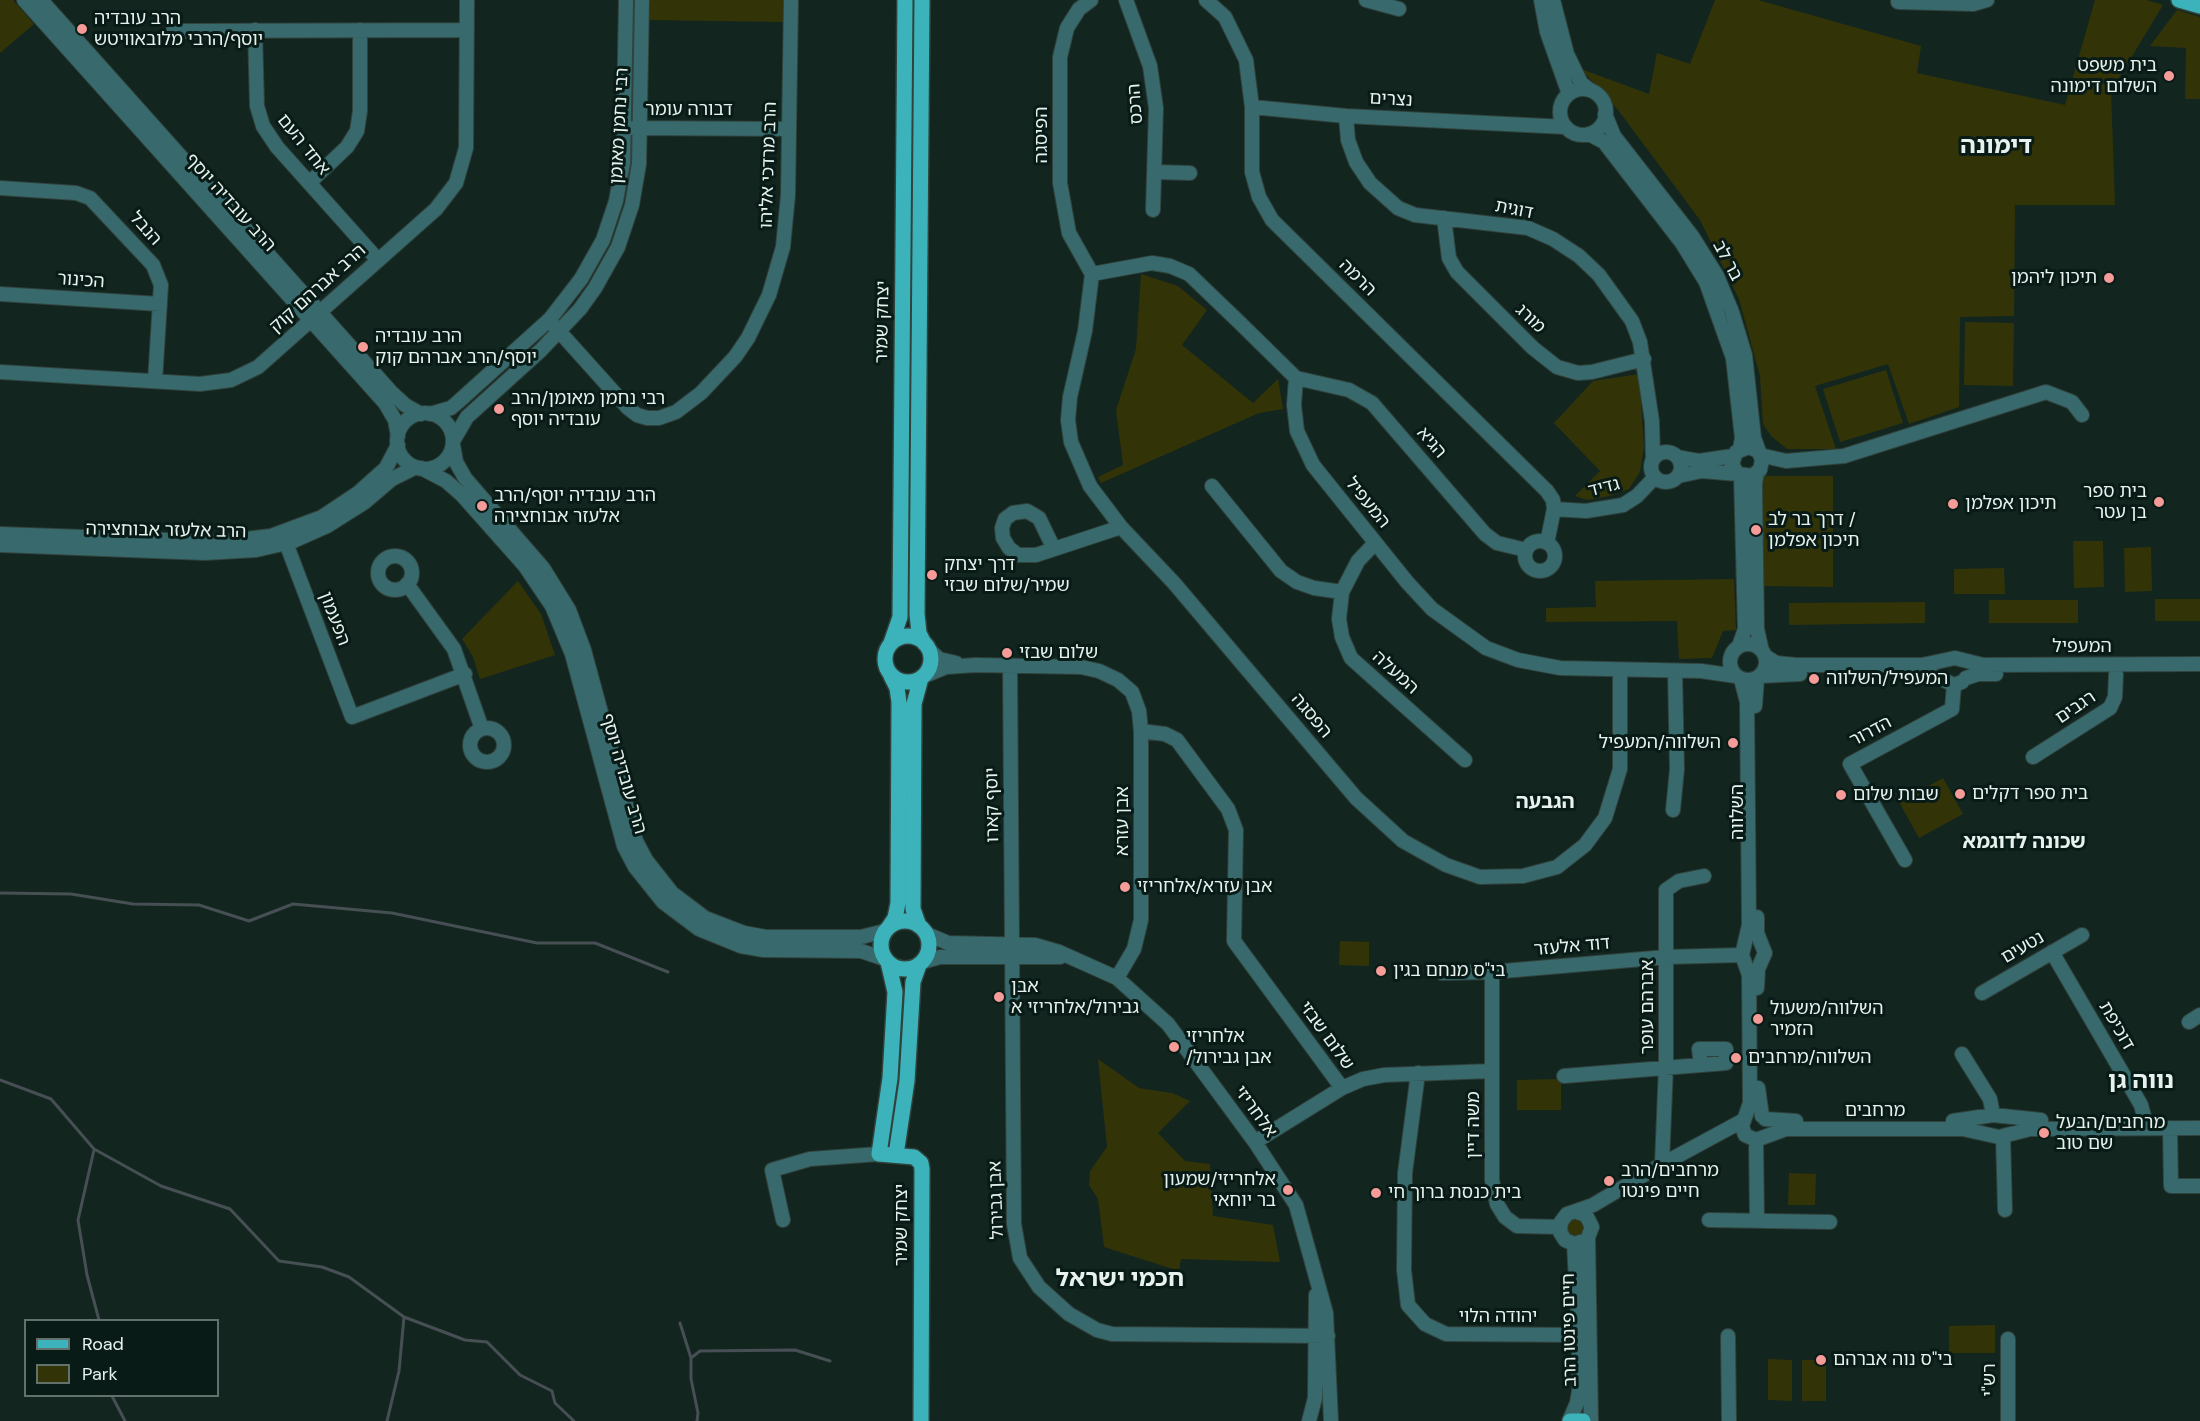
<!DOCTYPE html>
<html>
<head>
<meta charset="utf-8">
<style>
	body { margin:0 }
	#map { position:relative; width:2200px; height:1421px; overflow:hidden; background:#13251f; font-family:"DM Sans",sans-serif }
	canvas { display:block }
	.legend { position:absolute; left:24px; top:1319px; width:195px; height:78px; box-sizing:border-box; background:#091b16; border:2px solid #62716c; margin:0; padding:8px 10px; list-style:none; font-size:18px; color:#e7f2ee }
	.legend li { display:flex; align-items:center; gap:12px; height:30px }
	.legend b { width:30px; border:2px solid #62716c }
</style>
</head>
<body>
<div id="map">
<canvas width="2200" height="1421"></canvas>
<ul class="legend">
<li><b style="height:8px;background:#3cb3bb"></b>Road</li>
<li><b style="height:16px;background:#323408"></b>Park</li>
</ul>
</div>
<script>
const ctx = document.querySelector('canvas').getContext('2d');
ctx.lineJoin = 'round';
function fill(path, color) {
  ctx.fillStyle = color;
  ctx.fill(path, 'evenodd');
}
function poly(rows) {
  const path = new Path2D();
  for (const r of rows) {
    if (r.length === 3) {
      path.moveTo(r[0] + r[2], r[1]);
      path.arc(r[0], r[1], r[2], 0, 2 * Math.PI);
      continue;
    }
    path.moveTo(r[0], r[1]);
    for (let i = 2; i < r.length; i += 2) path.lineTo(r[i], r[i + 1]);
  }
  return path;
}
function trace(path, color, width, dash) {
  ctx.strokeStyle = color;
  ctx.lineWidth = width;
  ctx.lineCap = dash ? 'butt' : 'round';
  ctx.setLineDash(dash || []);
  ctx.stroke(path);
}
function drawText(font, color, halo, rows, align = 'center') {
  ctx.font = font + ' "DM Sans","Noto Sans Hebrew",sans-serif';
  ctx.lineWidth = 6;
  ctx.setLineDash([]);
  ctx.textBaseline = 'middle';
  ctx.strokeStyle = halo;
  ctx.fillStyle = color;
  for (const [text, x, y, turn = 0] of rows) {
    ctx.save();
    ctx.translate(x, y);
    ctx.rotate((+turn || 0) * Math.PI / 180);
    ctx.textAlign = isNaN(turn) ? turn : align;
    if (halo) ctx.strokeText(text, 0, 0);
    ctx.fillText(text, 0, 0);
    ctx.restore();
  }
}
const green = poly([
	[0,0,13,0,34,24,0,53],
	[650,0,783,0,783,22,649,20],
	[1715,0,1758,0,1921,46,1917,73,2065,105,2095,0,2147,0,2163,5,2111,91,2115,205,2015,205,2014,316,1960,317,1959,407,1909,424,1888,364,1815,386,1836,449,1787,449,1771,436,1763,424,1760,376,1739,299,1700,220,1618,110,1581,69,1649,94,1657,53,1690,64],
	[2177,10,2200,17,2200,99,2185,99,2186,48,2150,46],
	[1141,274,1178,286,1207,310,1182,345,1253,403,1278,379,1283,409,1259,413,1101,483,1098,477,1123,465,1116,410,1136,349],
	[1965,322,2014,323,2013,386,1964,385],
	[1886,370,1903,423,1840,442,1823,389],
	[1639,374,1644,447,1640,472,1629,489,1609,496,1587,500,1575,496,1600,471,1554,423,1593,381],
	[1762,476,1833,476,1833,587,1762,586],
	[2073,541,2103,541,2104,587,2074,588],
	[2151,547,2152,591,2125,592,2124,548],
	[2004,568,2005,594,1954,594,1954,569],
	[1734,579,1736,630,1723,631,1712,658,1679,659,1677,621,1546,622,1546,608,1596,607,1595,581],
	[518,581,541,614,555,655,480,679,473,657,462,639],
	[2155,599,2200,599,2200,621,2155,621],
	[1989,600,2078,600,2078,623,1989,623],
	[1925,602,1925,623,1789,625,1789,603],
	[1943,778,1963,814,1919,838,1899,802],
	[1340,941,1369,942,1369,966,1339,965],
	[1098,1059,1139,1088,1172,1093,1190,1101,1158,1133,1185,1161,1210,1164,1213,1216,1273,1225,1280,1262,1181,1259,1179,1271,1104,1247,1098,1199,1089,1185,1090,1171,1107,1147],
	[1561,1079,1561,1110,1517,1110,1517,1080],
	[1789,1173,1816,1174,1815,1205,1788,1205],
	[1576,1228,9],
	[1995,1325,1995,1353,1949,1353,1949,1326],
	[1768,1359,1792,1360,1792,1401,1768,1400],
	[1802,1360,1826,1360,1826,1401,1802,1401]
]);
const stream = poly([
	[0,893,71,894,133,904,199,905,249,921,293,904,392,913,537,943,595,943,668,972],
	[0,1080,51,1099,94,1149,161,1186,230,1209,279,1261,322,1267,349,1277,404,1317,465,1340,487,1342,520,1375,552,1391,555,1403,574,1421],
	[94,1150,78,1220,87,1275,99,1320],
	[680,1323,691,1358],
	[112,1396,125,1421],
	[387,1421,399,1371,404,1317],
	[697,1421,698,1413,691,1379,691,1358,700,1351,795,1350,830,1361]
]);
const minor = poly([
	[24,0,385,403,395,420,398,436],
	[41,0,392,393,405,405,421,414],
	[1091,0,1079,9,1067,28,1060,57,1060,183,1069,233,1092,274],
	[1126,0,1150,66,1156,108,1153,210],
	[1206,0,1225,17,1246,60,1252,107,1252,172,1259,197,1272,220,1547,491,1553,500,1554,509,1547,543],
	[1366,0,1399,9],
	[1541,0,1547,32,1569,94],
	[1553,0,1567,54,1581,83,1590,90],
	[1898,2,1973,4,1987,0],
	[255,30,257,106,263,126,277,147,378,260],
	[173,31,467,30],
	[1583,112,23],
	[1252,107,1346,116,1566,127],
	[1605,114,1614,136,1692,236,1717,276,1732,312,1745,355,1754,438,1762,460,1760,470,1752,476,1738,474,1732,465,1736,452,1749,447,1758,451],
	[1346,116,1348,140,1356,162,1370,183,1398,208,1415,215,1528,228,1553,239,1579,256,1599,275,1632,321,1640,342,1652,421,1653,460],
	[633,128,789,129],
	[1589,134,1604,142,1682,243,1706,282,1733,358,1742,438,1740,449],
	[1155,172,1190,173],
	[309,183,347,147,357,131,360,111,360,30],
	[0,188,76,193,90,198,153,265,161,285,155,381],
	[1444,218,1449,258,1457,272,1533,348,1557,367,1578,373,1592,372,1644,359],
	[1092,274,1085,331,1070,397,1068,420,1071,442,1090,486,1121,527,1174,583,1356,798,1403,841,1446,865,1480,877,1523,876,1557,867,1585,845,1605,818,1620,769,1620,671],
	[1092,274,1152,263,1170,266,1189,274,1239,322,1296,378,1294,405,1297,431,1313,465,1407,582,1432,609,1486,648,1518,660,1560,668,1701,671,1736,676],
	[0,294,160,304],
	[549,320,628,408,637,415,647,418,659,418,676,412,701,393,735,357,748,338,769,295,783,247,788,195,791,0],
	[0,372,200,384,231,380,258,367,436,209,456,183,466,148,467,0],
	[1296,378,1349,390,1372,403,1485,534,1497,543,1526,550],
	[425,441,28],
	[430,414,451,408,458,402,550,319,581,279,603,240,616,201,623,163,626,0],
	[453,441,467,417,541,350,580,309,595,288,618,247,632,205,639,164,642,0],
	[453,445,456,462,465,478,543,568,569,610,584,650,636,841,646,860,672,893,705,918,744,933,766,937,861,937,885,931],
	[1666,467,15],
	[1760,455,1786,461,1844,456,2046,392,2072,402,2082,415],
	[1677,457,1699,461,1733,456],
	[421,468,446,481,462,495,525,566,552,606,572,654,624,846,635,867,663,902,699,929,741,946,764,950,861,951,885,959],
	[1757,472,1755,484,1757,629,1762,651],
	[1678,476,1702,471,1738,474],
	[1212,486,1281,571,1297,582,1314,588,1342,592],
	[1554,509,1586,511,1623,505,1637,496,1655,477],
	[0,534,221,542,271,536,322,517,358,493,386,468,398,445],
	[283,535,352,717,465,674],
	[1540,556,15],
	[1375,543,1358,561,1342,592,1339,619,1342,637,1351,658,1465,760],
	[0,545,205,553,256,550,291,542,327,526,365,502,392,479,416,467],
	[1054,549,1039,518,1027,511,1013,513,1005,519,1002,528,1003,538,1009,548,1018,555,1036,555,1121,527],
	[395,573,17],
	[407,584,454,649,482,729],
	[1748,662,18],
	[1739,646,1745,629,1741,476],
	[928,649,939,659,956,663],
	[1765,656,1776,663,1796,665,1922,665,1955,658,1983,665,2200,664],
	[1010,666,1014,1224,1020,1258,1039,1287,1069,1314,1097,1330,1112,1334,1328,1336],
	[1909,674,1935,676,1954,685,1962,682],
	[924,676,946,667,976,665,1081,667,1099,671,1118,680,1132,692,1139,711,1141,731,1141,920,1134,949,1117,978],
	[1760,676,1800,674],
	[1966,678,1978,674,1996,674],
	[1741,679,1747,702,1749,925,1742,955,1749,975,1750,1103,1742,1126,1745,1135,1756,1140,1786,1129,1963,1129,1999,1137,2030,1129,2200,1128],
	[1755,706,1757,678],
	[487,745,17],
	[1141,731,1165,734,1177,740,1228,809,1236,830,1234,941,1342,1088],
	[2033,757,2110,708,2115,697,2116,674],
	[1673,810,1677,769,1675,672],
	[1905,860,1850,764,1952,709,1954,685],
	[1757,917,1757,933,1765,953,1758,969,1757,988],
	[927,934,948,943,1035,945,1059,952,1117,978,1168,1024,1255,1142,1296,1205,1326,1313,1331,1421],
	[2052,952,2141,1105,2145,1120],
	[922,962,940,957,1060,957],
	[1492,972,1492,1180,1497,1204,1505,1217,1517,1226,1560,1227],
	[1442,973,1492,972,1666,957,1742,955],
	[1982,993,2082,935],
	[2189,1022,2200,1015],
	[1962,1054,1990,1099,1993,1115],
	[1418,1073,1405,1173,1404,1270,1408,1305,1425,1324,1446,1334,1579,1335],
	[1564,1076,1726,1063,1726,1049,1699,1049,1701,1065],
	[1758,1088,1762,1116],
	[1765,1119,1796,1121],
	[1953,1121,1993,1115,2041,1120],
	[2170,1128,2171,1186,2200,1186],
	[2003,1136,2005,1210],
	[1756,1140,1757,1220],
	[1255,1142,1342,1088,1363,1079,1384,1075,1492,1071],
	[1662,1164,1666,1066,1666,890,1679,881,1704,876],
	[1577,1212,1586,1215,1592,1227,1587,1240,1574,1244,1565,1240,1560,1232,1561,1222,1567,1214,1593,1205,1659,1166,1744,1120],
	[783,1220,772,1170,810,1159,879,1154],
	[1709,1220,1830,1222],
	[1588,1238,1591,1421],
	[1728,1336,1729,1421],
	[2008,1339,2008,1421],
	[1309,1421,1315,1398,1316,1295],
	[1569,1421,1577,1403,1579,1391,1579,1335,1574,1244]
]);
const major = poly([
	[922,0,917,614,919,633,924,643],
	[2179,0,2200,6],
	[908,659,23],
	[891,643,900,617,905,0],
	[905,945,24],
	[919,926,913,909,914,704,921,678],
	[889,927,895,918,898,903,899,702,897,688,891,676],
	[888,962,895,992,890,1078,879,1154,914,1157,921,1163,922,1169,921,1421],
	[896,1155,907,1081,913,982,919,965],
	[1570,1421,1583,1421]
]);
const markers = [
	[82,29,6,"#f59b98"],
	[2169,76,6,"#f59b98"],
	[2109,278,6,"#f59b98"],
	[363,347,6,"#f59b98"],
	[499,409,6,"#f59b98"],
	[2159,502,6,"#f59b98"],
	[1953,504,6,"#f59b98"],
	[482,506,6,"#f59b98"],
	[1756,530,6,"#f59b98"],
	[932,575,6,"#f59b98"],
	[1007,653,6,"#f59b98"],
	[1814,679,6,"#f59b98"],
	[1733,743,6,"#f59b98"],
	[1960,794,6,"#f59b98"],
	[1841,795,6,"#f59b98"],
	[1125,887,6,"#f59b98"],
	[1381,971,6,"#f59b98"],
	[999,997,6,"#f59b98"],
	[1758,1019,6,"#f59b98"],
	[1174,1047,6,"#f59b98"],
	[1736,1058,6,"#f59b98"],
	[2044,1133,6,"#f59b98"],
	[1609,1181,6,"#f59b98"],
	[1288,1190,6,"#f59b98"],
	[1376,1193,6,"#f59b98"],
	[1821,1360,6,"#f59b98"]
];
const poiNames = [
	["הרב עובדיה",94,19],
	["יוסף/הרבי מלובאוויטש",94,40],
	["בית משפט",2157,66,"right"],
	["השלום דימונה",2157,87,"right"],
	["תיכון ליהמן",2097,278,"right"],
	["הרב עובדיה",375,337],
	["יוסף/הרב אברהם קוק",375,358],
	["רבי נחמן מאומן/הרב",511,399],
	["עובדיה יוסף",511,420],
	["בית ספר",2147,492,"right"],
	["בן עטר",2147,513,"right"],
	["הרב עובדיה יוסף/הרב",494,496],
	["אלעזר אבוחצירה",494,517],
	["תיכון אפלמן",1965,504],
	["דרך בר לב /",1768,520],
	["תיכון אפלמן",1768,541],
	["דרך יצחק",944,565],
	["שמיר/שלום שבזי",944,586],
	["שלום שבזי",1019,653],
	["המעפיל/השלווה",1826,679],
	["השלווה/המעפיל",1721,743,"right"],
	["בית ספר דקלים",1972,794],
	["שבות שלום",1853,795],
	["אבן עזרא/אלחריזי",1137,887],
	["בי\"ס מנחם בגין",1393,971],
	["אבן",1011,987],
	["גבירול/אלחריזי א",1011,1008],
	["השלווה/משעול",1770,1009],
	["הזמיר",1770,1030],
	["אלחריזי",1186,1037],
	["/אבן גבירול",1186,1058],
	["השלווה/מרחבים",1748,1058],
	["מרחבים/הבעל",2056,1123],
	["שם טוב",2056,1144],
	["מרחבים/הרב",1621,1171],
	["חיים פינטו",1621,1192],
	["אלחריזי/שמעון",1276,1180,"right"],
	["בר יוחאי",1276,1201,"right"],
	["בית כנסת ברוך חי",1388,1193],
	["בי\"ס נוה אברהם",1833,1360]
];
const streetNames = [
	["נצרים",1391,100,3],
	["הרכס",1136,104,-94],
	["דבורה עומר",689,110],
	["רבי נחמן מאומן",620,126,-87],
	["הפיסגה",1042,135,-90],
	["אחד העם",303,145,51],
	["הרב מרדכי אליהו",769,165,-88],
	["הרב עובדיה יוסף",230,203,48],
	["דוגית",1514,210,11],
	["הנבל",145,229,48],
	["בר לב",1727,261,62],
	["הרמה",1357,278,45],
	["הכינור",81,281,4],
	["הרב אברהם קוק",318,289,-42],
	["מורג",1530,319,43],
	["יצחק שמיר",883,322,-89],
	["הגיא",1431,443,49],
	["גדיד",1604,488,-14],
	["המעפיל",1367,503,51],
	["הרב אלעזר אבוחצירה",166,531,1],
	["הפעמון",334,619,69],
	["המעפיל",2082,647],
	["המעלה",1395,673,42],
	["רגבים",2076,708,-34],
	["הפסגה",1311,716,50],
	["הדרור",1871,732,-28],
	["הרב עובדיה יוסף",623,774,74],
	["יוסף קארו",993,805,-91],
	["השלווה",1738,812,-90],
	["אבן עזרא",1123,821,-90],
	["דוד אלעזר",1572,947,-5],
	["נטעים",2023,948,-30],
	["אברהם עופר",1648,1007,-90],
	["דוכיפת",2116,1026,60],
	["שלום שבזי",1326,1036,54],
	["מרחבים",1875,1111],
	["אלחריזי",1255,1112,54],
	["משה דיין",1474,1125,-90],
	["אבן גבירול",997,1200,-92],
	["יצחק שמיר",902,1225,-90],
	["יהודה הלוי",1498,1317],
	["חיים פינטו הרב",1570,1330,-91],
	["רש\"י",1990,1380,-90]
];
const neighbourhoodNames = [
	["הגבעה",1545,803],
	["שכונה לדוגמא",2024,843]
];
const districtNames = [
	["דימונה",1996,147],
	["נווה גן",2141,1082],
	["חכמי ישראל",1120,1280]
];
fill(green, '#323408');
trace(stream, '#464f53', 3);
trace(minor, '#31423c', 16);
trace(major, '#31423c', 18);
trace(minor, '#37696d', 14);
trace(major, '#3cb3bb', 15);
for (const [x, y, r, color] of markers) {
  const dot = new Path2D();
  dot.arc(x, y, r, 0, 2 * Math.PI);
  ctx.fillStyle = color;
  ctx.fill(dot);
  trace(dot, '#091b16', 2);
}
drawText('18px', '#e7f2ee', '#091b16', poiNames, 'left');
drawText('18px', '#e7f2ee', '#091b16', streetNames);
drawText('bold 20px', '#e7f2ee', '#091b16', neighbourhoodNames);
drawText('bold 24px', '#e7f2ee', '#091b16', districtNames);
</script>
</body>
</html>
